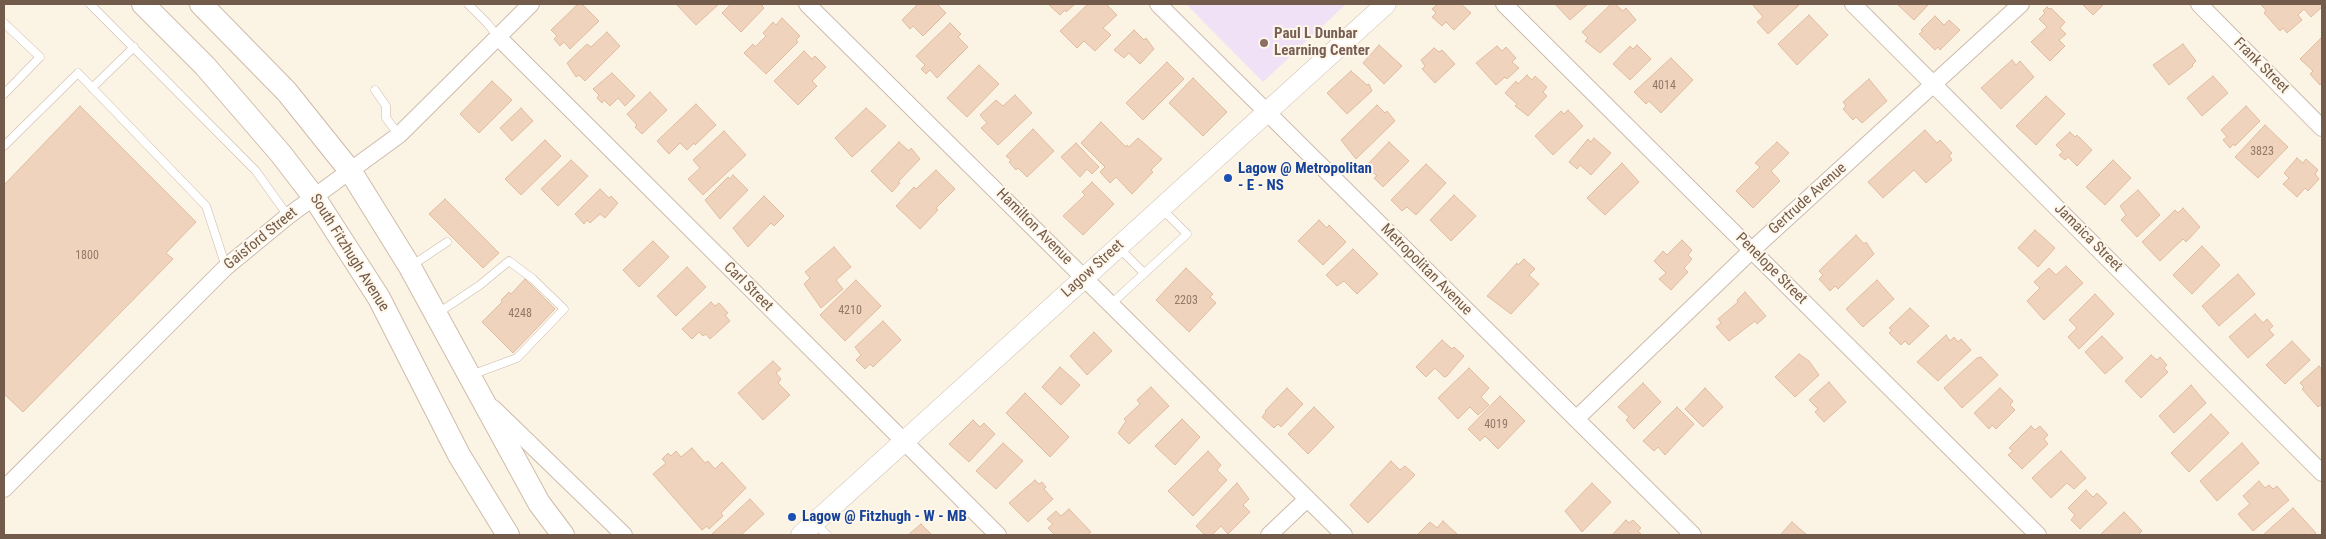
<!DOCTYPE html>
<html>
<head>
<meta charset="utf-8">
<style>
	body { margin:0 }
	#map { position:relative; width:2326px; height:539px; overflow:hidden; background:#fbf3e4; font-family:"Roboto Condensed",sans-serif }
	canvas { display:block }
	.frame { position:absolute; inset:0; border:5px solid #735b4b; pointer-events:none }
</style>
</head>
<body>
<div id="map">
<canvas width="2326" height="539"></canvas>
<div class="frame"></div>
</div>
<script>
const ctx = document.querySelector('canvas').getContext('2d');
ctx.lineJoin = 'round';
function fill(path, color) {
  ctx.fillStyle = color;
  ctx.fill(path, 'evenodd');
}
function poly(rows) {
  const path = new Path2D();
  for (const r of rows) {
    path.moveTo(r[0], r[1]);
    for (let i = 2; i < r.length; i += 2) path.lineTo(r[i], r[i + 1]);
  }
  return path;
}
function trace(path, color, width, dash) {
  ctx.strokeStyle = color;
  ctx.lineWidth = width;
  ctx.lineCap = dash ? 'butt' : 'round';
  ctx.setLineDash(dash || []);
  ctx.stroke(path);
}
function drawText(font, color, halo, rows, align = 'center') {
  ctx.font = font + ' "Roboto Condensed",sans-serif';
  ctx.lineWidth = 4;
  ctx.setLineDash([]);
  ctx.textBaseline = 'middle';
  ctx.strokeStyle = halo;
  ctx.fillStyle = color;
  for (const [text, x, y, turn = 0] of rows) {
    ctx.save();
    ctx.translate(x, y);
    ctx.rotate((+turn || 0) * Math.PI / 180);
    ctx.textAlign = isNaN(turn) ? turn : align;
    if (halo) ctx.strokeText(text, 0, 0);
    ctx.fillText(text, 0, 0);
    ctx.restore();
  }
}
const education = poly([
	[1186,4,1346,4,1263,82]
]);
const building = poly([
	[578,4,582,4,599,21,570,49,564,42,560,46,554,39,557,36,551,30,578,4],
	[676,4,719,4,696,25,676,4],
	[731,4,764,4,762,6,764,8,741,32,722,13,731,4],
	[918,4,937,4,946,13,923,36,913,26,910,29,902,20,918,4],
	[1048,4,1075,4,1066,12,1065,10,1060,15,1048,4],
	[1088,4,1106,4,1117,15,1103,28,1111,35,1095,51,1084,41,1077,48,1060,31,1088,4],
	[1438,4,1461,4,1471,13,1454,30,1446,22,1442,26,1432,17,1436,13,1432,9,1438,4],
	[1555,4,1588,4,1570,20,1555,4],
	[1611,4,1615,4,1623,11,1626,8,1636,20,1600,53,1585,41,1588,38,1582,32,1611,4],
	[1752,4,1798,4,1799,5,1768,34,1757,22,1763,17,1752,4],
	[1897,4,1929,4,1914,20,1897,4],
	[2082,4,2104,4,2093,15,2082,4],
	[2260,4,2322,4,2322,7,2311,17,2304,9,2298,15,2302,20,2287,33,2283,28,2280,31,2264,13,2266,10,2260,4],
	[2047,7,2049,9,2051,8,2065,22,2060,28,2066,34,2059,40,2065,46,2050,61,2031,42,2047,27,2039,19,2045,13,2043,11,2047,7],
	[1809,15,1828,35,1797,65,1778,44,1809,15],
	[1935,16,1944,25,1949,20,1960,30,1940,50,1938,47,1935,50,1919,34,1923,31,1921,30,1935,16],
	[782,18,800,36,796,40,798,42,766,74,744,53,753,44,755,47,766,36,763,33,773,22,776,25,782,18],
	[950,23,961,34,958,37,968,47,937,78,930,70,926,74,921,69,925,65,916,56,950,23],
	[1134,30,1144,40,1146,38,1154,49,1140,64,1129,53,1124,58,1114,50,1134,30],
	[607,32,620,46,585,81,579,75,576,77,567,63,587,44,591,47,607,32],
	[2322,37,2322,83,2320,85,2310,74,2313,71,2300,59,2322,37],
	[2183,44,2196,61,2192,65,2193,66,2169,85,2153,65,2183,44],
	[1379,45,1402,66,1384,84,1363,63,1379,45],
	[1637,45,1651,59,1630,80,1613,64,1630,46,1633,49,1637,45],
	[1497,46,1502,51,1506,47,1516,58,1512,62,1519,68,1507,79,1505,77,1496,85,1476,63,1497,46],
	[1434,48,1439,52,1442,50,1455,64,1435,83,1422,69,1425,66,1421,60,1434,48],
	[804,51,812,59,815,56,826,67,812,81,817,86,798,105,774,81,804,51],
	[1671,58,1693,80,1661,113,1649,101,1646,104,1634,92,1671,58],
	[2012,60,2016,65,2020,61,2034,77,2001,109,1981,88,2012,60],
	[1167,62,1184,79,1143,120,1126,103,1167,62],
	[979,65,999,84,967,117,947,98,979,65],
	[1351,71,1367,85,1369,84,1372,91,1347,114,1327,93,1351,71],
	[612,73,635,96,625,106,618,98,610,106,604,100,602,103,597,98,599,95,593,89,612,73],
	[1527,75,1532,80,1535,76,1547,87,1543,92,1547,96,1528,116,1515,106,1517,104,1505,93,1516,81,1518,84,1527,75],
	[2213,76,2228,93,2202,116,2187,98,2213,76],
	[1193,78,1227,112,1203,136,1169,103,1193,78],
	[1869,79,1887,101,1862,123,1856,117,1853,120,1843,109,1846,106,1843,102,1869,79],
	[492,81,512,100,479,133,460,114,492,81],
	[650,92,667,110,642,134,635,127,637,125,627,114,650,92],
	[1015,95,1032,113,998,145,981,128,987,123,980,115,996,100,1003,106,1015,95],
	[2046,96,2065,114,2036,145,2016,126,2046,96],
	[696,104,716,125,695,145,694,143,687,150,680,143,669,154,657,141,696,104],
	[1377,105,1385,113,1387,111,1395,121,1356,159,1341,140,1377,105],
	[80,106,196,222,166,253,173,259,23,412,4,394,4,185,80,106],
	[2246,106,2260,121,2235,146,2233,144,2230,148,2223,140,2227,137,2221,130,2246,106],
	[521,108,533,121,512,141,500,128,521,108],
	[866,108,886,126,852,157,835,138,866,108],
	[1568,110,1583,126,1553,155,1535,136,1561,111,1564,114,1568,110],
	[1101,122,1126,147,1127,145,1129,147,1138,138,1162,159,1151,170,1153,172,1132,194,1116,177,1110,183,1100,172,1105,167,1081,143,1101,122],
	[2265,125,2288,147,2258,178,2235,157,2265,125],
	[1033,129,1054,151,1027,177,1018,168,1016,170,1009,162,1011,160,1006,156,1033,129],
	[1925,130,1937,143,1940,140,1952,153,1949,156,1952,160,1926,183,1914,170,1883,198,1868,182,1925,130],
	[724,131,746,155,703,195,688,179,700,168,693,160,724,131],
	[2070,132,2075,137,2077,135,2092,150,2077,166,2068,157,2065,160,2059,155,2063,152,2056,145,2070,132],
	[1594,138,1611,153,1591,175,1580,165,1577,169,1569,162,1588,139,1591,142,1594,138],
	[545,140,561,156,521,195,505,179,545,140],
	[899,142,909,151,911,148,920,159,898,182,900,183,892,192,871,171,899,142],
	[1389,142,1409,161,1383,187,1374,178,1377,176,1366,166,1389,142],
	[1777,142,1789,153,1771,171,1780,181,1753,208,1736,191,1760,167,1755,163,1777,142],
	[1076,143,1099,167,1092,174,1087,169,1080,177,1061,157,1076,143],
	[2297,158,2303,163,2306,159,2318,170,2315,174,2319,179,2308,191,2305,188,2297,197,2283,184,2289,178,2284,173,2297,158],
	[571,160,588,176,558,206,541,189,571,160],
	[2113,160,2131,178,2105,205,2086,187,2113,160],
	[1622,163,1639,182,1605,215,1587,198,1622,163],
	[1426,164,1446,183,1416,215,1407,207,1402,211,1391,200,1426,164],
	[936,170,955,189,936,208,938,210,920,229,896,206,914,187,916,189,936,170],
	[733,175,748,190,720,219,705,200,728,177,730,179,733,175],
	[1092,182,1114,204,1083,235,1063,216,1085,195,1082,192,1092,182],
	[600,189,609,198,611,196,618,203,605,218,600,214,590,223,587,220,584,224,575,214,600,189],
	[2138,190,2160,215,2137,237,2121,220,2126,215,2120,206,2138,190],
	[1454,195,1476,216,1451,241,1430,220,1454,195],
	[764,196,784,216,774,226,771,223,748,247,733,228,764,196],
	[445,199,499,253,483,268,429,214,445,199],
	[2183,208,2200,227,2186,242,2183,239,2160,261,2142,242,2175,210,2178,213,2183,208],
	[1319,220,1327,228,1329,225,1346,242,1323,265,1298,241,1319,220],
	[2035,230,2055,248,2038,267,2018,248,2035,230],
	[1856,235,1864,244,1866,242,1874,254,1838,289,1835,286,1830,291,1819,279,1823,275,1819,271,1856,235],
	[1682,240,1692,250,1688,255,1692,259,1684,268,1688,272,1671,290,1659,279,1666,273,1654,261,1663,251,1667,255,1682,240],
	[653,241,669,257,639,287,623,270,653,241],
	[2202,246,2220,265,2192,294,2173,275,2202,246],
	[834,247,851,267,836,280,843,289,821,308,804,284,810,278,805,272,834,247],
	[1353,249,1378,274,1357,294,1344,281,1337,286,1326,275,1353,249],
	[1524,259,1535,269,1529,275,1539,284,1511,314,1487,296,1517,263,1518,265,1524,259],
	[2066,266,2083,283,2044,320,2027,301,2040,288,2034,282,2049,268,2056,275,2066,266],
	[687,267,706,287,676,316,657,296,687,267],
	[1186,268,1213,294,1210,297,1216,303,1189,332,1156,300,1186,268],
	[2238,274,2255,294,2219,326,2202,306,2238,274],
	[525,279,555,309,513,353,482,322,502,302,501,300,509,292,511,294,525,279],
	[856,280,881,306,845,341,820,315,856,280],
	[1877,280,1894,299,1863,327,1846,309,1877,280],
	[1745,292,1766,316,1757,324,1755,321,1729,341,1716,327,1721,323,1718,319,1738,302,1737,300,1745,292],
	[2095,294,2114,314,2079,349,2068,337,2077,328,2069,320,2095,294],
	[711,302,715,306,719,303,728,313,725,315,730,321,710,339,706,334,703,336,699,332,692,339,682,329,711,302],
	[1910,308,1929,326,1909,345,1905,341,1901,345,1889,333,1892,330,1889,328,1910,308],
	[2255,314,2263,323,2267,319,2273,326,2269,330,2274,335,2248,358,2229,337,2255,314],
	[883,321,901,340,873,367,870,364,865,369,856,360,861,355,855,347,883,321],
	[1094,332,1112,351,1087,375,1070,356,1094,332],
	[1946,335,1950,341,1954,337,1958,342,1961,339,1971,350,1938,381,1917,362,1946,335],
	[2102,336,2123,358,2105,374,2085,352,2102,336],
	[1442,340,1452,349,1454,347,1464,356,1447,376,1444,377,1435,368,1426,377,1416,367,1442,340],
	[2292,341,2310,360,2285,384,2266,365,2292,341],
	[1799,354,1809,361,1819,375,1795,397,1775,377,1799,354],
	[2151,355,2157,360,2160,357,2167,365,2164,368,2168,372,2141,398,2125,381,2151,355],
	[1981,357,1998,375,1962,408,1944,388,1977,358,1981,357],
	[773,361,781,369,776,373,781,379,778,383,790,395,763,420,738,393,773,361],
	[2319,366,2322,370,2322,407,2320,405,2318,407,2302,389,2304,387,2300,383,2319,366],
	[1060,367,1080,385,1061,405,1042,387,1060,367],
	[1469,368,1489,388,1481,397,1489,405,1478,415,1470,407,1458,419,1438,398,1469,368],
	[1829,382,1846,402,1824,422,1815,412,1818,409,1809,400,1829,382],
	[1643,383,1661,402,1634,429,1626,420,1629,417,1618,407,1643,383],
	[2191,385,2206,403,2174,433,2159,416,2191,385],
	[1151,387,1169,406,1129,444,1118,433,1126,421,1124,419,1140,404,1137,400,1151,387],
	[1287,388,1303,404,1281,427,1278,424,1274,428,1262,417,1266,412,1265,411,1287,388],
	[1705,388,1723,407,1703,427,1685,409,1705,388],
	[2000,388,2013,401,2010,405,2015,410,1996,429,1992,425,1989,429,1974,413,2000,388],
	[1025,393,1069,437,1050,457,1006,413,1025,393],
	[1500,396,1525,421,1498,449,1485,436,1480,441,1468,429,1500,396],
	[1314,407,1334,427,1308,454,1288,434,1314,407],
	[1677,407,1694,424,1665,455,1658,447,1654,451,1643,441,1677,407],
	[2211,414,2229,433,2189,472,2171,453,2211,414],
	[1182,419,1200,437,1175,465,1155,446,1182,419],
	[973,420,980,427,984,423,995,434,969,462,949,444,973,420],
	[2031,426,2035,430,2040,426,2048,435,2044,439,2048,444,2022,469,2008,455,2013,451,2009,448,2031,426],
	[1003,443,1023,461,996,489,976,471,1003,443],
	[2242,443,2259,463,2217,501,2200,481,2242,443],
	[692,448,705,463,708,461,715,469,722,462,746,488,721,513,723,516,709,529,707,526,702,530,653,474,666,463,662,459,668,453,671,456,676,451,681,457,692,448],
	[1208,451,1221,465,1217,470,1227,480,1193,516,1168,491,1208,451],
	[2061,451,2086,478,2074,489,2067,483,2051,498,2032,478,2061,451],
	[1391,461,1400,470,1405,466,1415,475,1368,523,1350,505,1391,461],
	[1035,480,1039,484,1042,482,1046,487,1044,489,1053,499,1028,522,1009,503,1035,480],
	[2259,481,2265,488,2269,485,2273,489,2277,486,2289,500,2253,531,2238,514,2250,504,2243,496,2259,481],
	[1237,483,1249,499,1243,505,1250,512,1228,534,1221,526,1212,535,1205,535,1196,526,1237,483],
	[1592,483,1611,502,1582,532,1565,511,1592,483],
	[2086,490,2093,497,2097,493,2107,503,2080,529,2071,520,2075,515,2068,508,2086,490],
	[750,499,764,514,741,535,713,535,712,534,750,499],
	[2293,508,2316,533,2313,535,2263,535,2293,508],
	[1069,509,1091,532,1087,535,1055,535,1048,528,1053,524,1047,519,1056,511,1061,516,1069,509],
	[2124,512,2142,531,2138,535,2100,535,2124,512],
	[1626,520,1629,523,1633,520,1641,528,1638,531,1642,535,1612,535,1626,520],
	[1443,521,1458,535,1417,535,1430,522,1437,528,1443,521],
	[1792,522,1807,535,1780,535,1792,522],
	[921,524,932,535,908,535,921,524]
]);
const service = poly([
	[90,4,256,171,288,216],
	[468,4,487,23,499,38],
	[4,23,40,57,4,94],
	[92,88,134,47],
	[375,90,386,106,386,118,399,135],
	[4,146,78,73,206,206,226,267],
	[1119,248,1144,273],
	[411,266,447,242],
	[1111,304,1187,234,1162,209],
	[438,313,480,285,509,261,533,279,564,309,517,358,471,375],
	[814,523,827,535]
]);
const minor = poly([
	[807,4,1344,535],
	[1158,4,1693,535],
	[1504,4,2038,535],
	[1853,4,2322,473],
	[2199,4,2322,128],
	[499,38,998,535],
	[493,408,624,535],
	[1576,419,1752,250,2021,4],
	[4,489,226,267,288,216,399,135,531,4],
	[1269,535,1307,499]
]);
const tertiary = poly([
	[801,535,1386,4]
]);
const secondary = poly([
	[143,4,205,66,281,154,314,197,379,298,459,455,508,535],
	[201,4,287,92,351,172,410,267,539,503,563,535]
]);
const markers = [
	[1264,43,5,"#8d6e63"],
	[1228,178,5,"#1a4fb4"],
	[792,517,5,"#1a4fb4"]
];
const numberNames = [
	["4014",1664,86],
	["3823",2262,152],
	["1800",87,256],
	["2203",1186,301],
	["4210",850,311],
	["4248",520,314],
	["4019",1496,425]
];
const educationNames = [
	["Paul L Dunbar",1274,34],
	["Learning Center",1274,51]
];
const streetNames = [
	["Frank Street",2261,66,45],
	["Gertrude Avenue",1808,199,-42],
	["Hamilton Avenue",1034,227,45],
	["Jamaica Street",2088,238,45],
	["Gaisford Street",261,239,-39],
	["South Fitzhugh Avenue",349,253,58],
	["Lagow Street",1093,269,-42],
	["Penelope Street",1771,269,45],
	["Metropolitan Avenue",1426,270,45],
	["Carl Street",748,287,45]
];
const transitNames = [
	["Lagow @ Metropolitan",1238,169],
	["- E - NS",1238,186],
	["Lagow @ Fitzhugh - W - MB",802,517]
];
fill(education, '#f0e1f7');
fill(building, '#efd3bd');
trace(building, '#e1bb9e', 1);
trace(service, '#ccbbab', 9);
trace(minor, '#ccbbab', 18);
trace(tertiary, '#ccbbab', 21);
trace(secondary, '#cfbca9', 24);
trace(service, '#fff', 8);
trace(minor, '#fff', 16);
trace(tertiary, '#fff', 20);
trace(secondary, '#fff', 22);
for (const [x, y, r, color] of markers) {
  const dot = new Path2D();
  dot.arc(x, y, r, 0, 2 * Math.PI);
  ctx.fillStyle = color;
  ctx.fill(dot);
  trace(dot, '#fef7ea', 2);
}
drawText('12px', '#927968', null, numberNames);
drawText('bold 15px', '#785e54', '#fef7ea', educationNames, 'left');
drawText('15px', '#735b4b', '#fef7ea', streetNames);
drawText('bold 15px', '#164399', '#fef7ea', transitNames, 'left');
</script>
</body>
</html>
